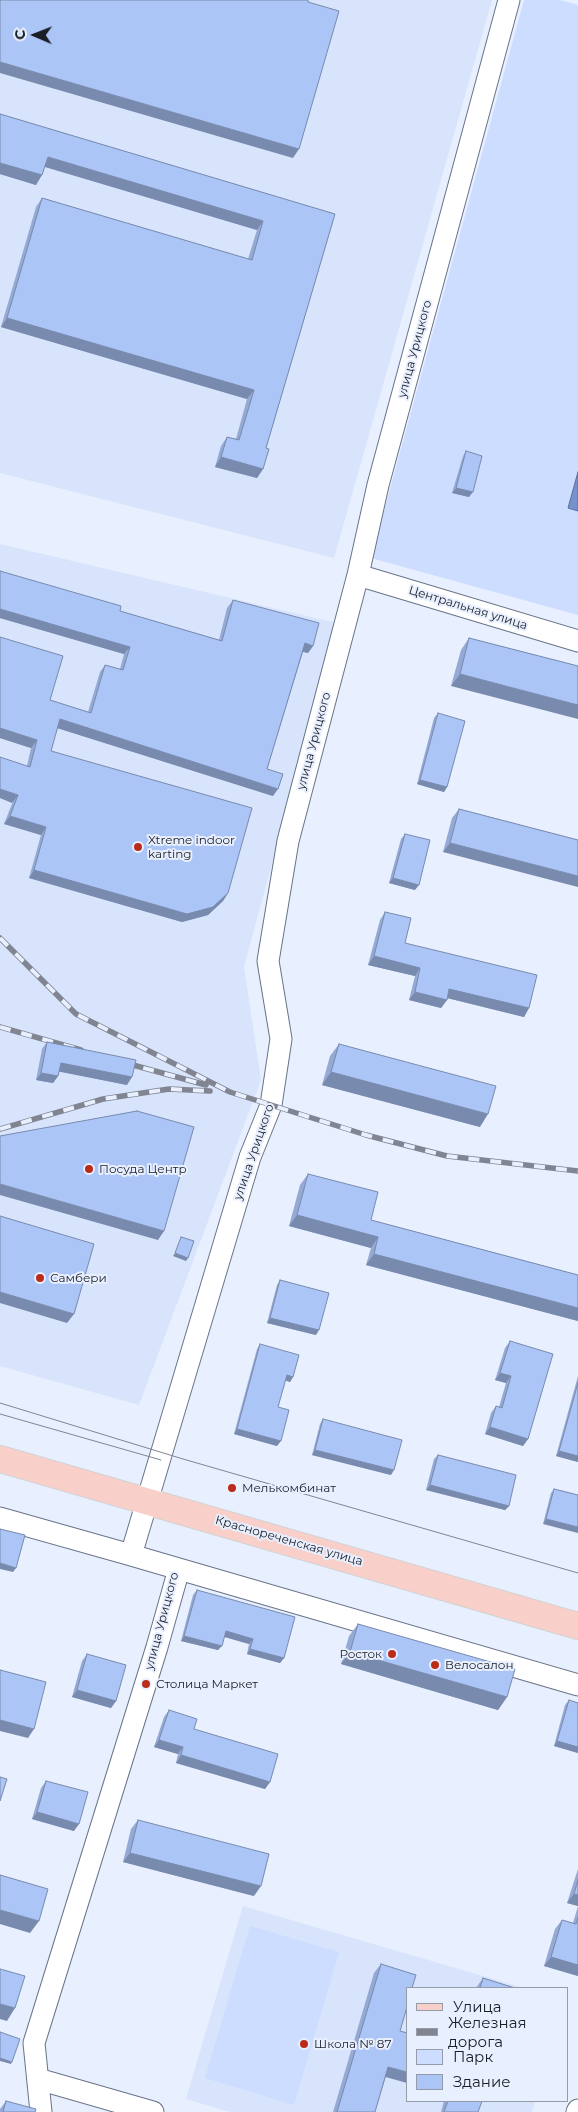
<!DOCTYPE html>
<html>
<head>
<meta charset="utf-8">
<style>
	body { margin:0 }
	#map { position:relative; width:578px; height:2112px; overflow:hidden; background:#e8effe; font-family:Montserrat,sans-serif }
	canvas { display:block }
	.legend { position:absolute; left:406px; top:1987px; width:162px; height:115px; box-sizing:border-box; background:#e8effe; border:1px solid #969ba8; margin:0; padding:6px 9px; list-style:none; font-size:15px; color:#1a1e27 }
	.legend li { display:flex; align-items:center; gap:10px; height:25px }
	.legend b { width:25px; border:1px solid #969ba8 }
	.north { position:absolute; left:10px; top:10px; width:50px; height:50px; -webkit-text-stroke:4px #e8effe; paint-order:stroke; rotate:271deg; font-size:14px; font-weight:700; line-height:20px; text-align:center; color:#1a1e27 }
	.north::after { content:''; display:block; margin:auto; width:18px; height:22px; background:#1a1e27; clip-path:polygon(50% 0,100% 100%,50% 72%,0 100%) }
</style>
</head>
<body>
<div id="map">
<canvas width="578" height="2112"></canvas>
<ul class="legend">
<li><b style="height:6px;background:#f8d0c9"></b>Улица</li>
<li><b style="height:6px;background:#808591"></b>Железная дорога</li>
<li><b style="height:14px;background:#cdf"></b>Парк</li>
<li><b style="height:14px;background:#acc5f7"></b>Здание</li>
</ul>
<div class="north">С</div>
</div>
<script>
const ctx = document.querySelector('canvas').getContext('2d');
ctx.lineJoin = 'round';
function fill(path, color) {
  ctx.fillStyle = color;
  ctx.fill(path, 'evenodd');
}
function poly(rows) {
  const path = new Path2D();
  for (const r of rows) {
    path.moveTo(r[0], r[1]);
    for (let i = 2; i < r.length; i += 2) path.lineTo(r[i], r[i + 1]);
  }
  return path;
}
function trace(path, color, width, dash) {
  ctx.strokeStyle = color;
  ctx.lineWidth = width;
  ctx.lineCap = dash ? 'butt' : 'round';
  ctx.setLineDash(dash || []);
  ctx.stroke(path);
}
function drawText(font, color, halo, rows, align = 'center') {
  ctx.font = font + ' Montserrat,sans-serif';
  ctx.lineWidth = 4;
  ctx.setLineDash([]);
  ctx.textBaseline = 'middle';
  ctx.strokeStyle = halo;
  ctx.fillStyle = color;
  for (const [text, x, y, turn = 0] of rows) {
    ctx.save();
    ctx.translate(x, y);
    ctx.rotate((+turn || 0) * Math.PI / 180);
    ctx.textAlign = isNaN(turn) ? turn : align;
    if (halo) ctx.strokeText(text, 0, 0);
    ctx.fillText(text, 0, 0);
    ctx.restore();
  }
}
const built = poly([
	[0,0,492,0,334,558,0,473],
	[0,544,337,623,244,967,261,1080,139,1405,0,1366],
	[243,1906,524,1988,407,1988,407,2101,535,2101,532,2112,230,2112,186,2099]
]);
const green = poly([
	[524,0,560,0,578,5,578,615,371,558],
	[250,1926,339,1952,294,2105,205,2078]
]);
const water = poly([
	[578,472,578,511,568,508,578,472]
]);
const minor = poly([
	[358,575,578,641],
	[0,1518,131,1555],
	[179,1569,578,1685],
	[38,2079,153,2112],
	[41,2112,34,2043,157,1647,179,1569,131,1555,250,1157,271,1105,281,1039,268,961,288,841,358,575,378,485,509,0],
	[577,2112,578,2110]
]);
const major = poly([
	[0,1459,578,1626]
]);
const tram = poly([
	[0,1403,183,1459,578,1573],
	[0,1414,161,1460]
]);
const rail = poly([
	[0,938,76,1014,230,1092,366,1135,447,1156,578,1171],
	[0,1027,81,1050],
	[122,1062,206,1085],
	[0,1129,103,1099,169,1089,210,1091]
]);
const wall = poly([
	[0,114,335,214,266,448,263,469,257,478,215,467,221,446,227,437,236,439,247,399,1,327,36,207,42,198,248,259,257,230,45,167,36,185,0,174],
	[466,451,469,497,452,493,463,456],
	[0,571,120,611,219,640,227,608,233,600,313,646,308,653,303,652,267,769,273,796,57,728,51,751,228,893,223,901,208,915,182,922,29,878,41,835,4,824,27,766,31,748,0,738,0,637,50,700,88,712,100,672,105,665,120,669,124,654,0,618],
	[469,638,578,666,451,686,461,650],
	[438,713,447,787,444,792,417,784,434,718],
	[459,809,578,840,443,852,452,818],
	[405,834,415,890,389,883,401,839],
	[385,912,405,943,529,1008,524,1017,447,998,447,1000,441,1008,409,1000,415,976,368,965,380,920],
	[47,1042,127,1085,59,1071,58,1076,53,1083,36,1080,42,1049],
	[339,1044,480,1127,322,1085,330,1056],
	[308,1174,371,1220,578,1275,578,1321,366,1265,371,1248,289,1226,300,1185],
	[280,1280,316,1335,267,1323,277,1285],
	[510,1341,528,1439,523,1446,485,1434,491,1413,496,1406,499,1407,506,1383,495,1380,505,1348],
	[260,1344,293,1377,290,1382,285,1380,278,1407,277,1446,234,1434,257,1349],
	[578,1376,578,1462,556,1456],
	[323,1419,391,1475,312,1455,320,1424],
	[438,1455,509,1506,505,1510,426,1490,434,1459],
	[554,1489,578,1495,543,1524,551,1493],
	[197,1590,284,1658,280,1663,247,1654,249,1644,224,1637,218,1650,181,1641,193,1595],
	[358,1624,507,1697,498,1710,341,1664,349,1636],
	[87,1654,116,1701,111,1708,72,1697,82,1661],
	[569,1700,578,1753,554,1746,565,1705],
	[169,1710,194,1729,270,1782,265,1789,176,1763,178,1754,154,1747,164,1717],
	[46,1781,74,1831,32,1819,41,1788],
	[138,1820,254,1896,123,1862,131,1829],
	[578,1869,578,1976,544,1966,555,1929,562,1920,573,1923,578,1906,567,1903],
	[381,1964,400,2031,375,2112,333,2112,374,1973],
	[483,1978,515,1988,476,1988],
	[6,2101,35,2112,0,2112,0,2109],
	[444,2101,482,2101,478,2112,441,2112]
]);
const shadedWall = poly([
	[0,62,299,149,293,158,0,73],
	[48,157,263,221,257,230,42,166],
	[0,163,42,175,36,185,0,174],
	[7,318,254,390,247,399,1,327],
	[221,457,263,469,257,478,215,467],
	[456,488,473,492,469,497,452,493],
	[0,609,130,647,124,654,0,618],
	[305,643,313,646,308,653,300,651],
	[460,674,578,705,578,719,451,686],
	[60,719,278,789,273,796,54,727],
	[0,728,37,740,31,748,0,738],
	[420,780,447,787,444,792,417,784],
	[0,789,18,795,12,803,0,798],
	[10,816,46,827,41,835,4,824],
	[450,843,578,876,578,887,443,852],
	[34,870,228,893,223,901,208,915,182,922,29,878],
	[393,878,419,885,415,890,389,883],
	[374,956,420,968,415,976,368,965],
	[449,989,529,1008,524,1017,443,997],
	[415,992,447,1000,441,1008,409,1000],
	[61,1063,132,1077,127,1085,56,1071],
	[331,1072,488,1114,480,1127,322,1085],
	[41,1073,58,1076,53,1083,36,1080],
	[0,1184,164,1231,158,1240,0,1195],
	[297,1215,378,1237,371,1248,289,1226],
	[175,1253,188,1258,186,1261,173,1256],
	[374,1254,578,1308,578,1321,366,1265],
	[0,1292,74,1314,67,1323,0,1303],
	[270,1318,319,1330,316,1335,267,1323],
	[500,1373,511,1376,506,1383,495,1380],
	[287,1375,293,1377,290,1382,284,1380],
	[490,1427,528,1439,523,1446,485,1434],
	[237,1429,281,1441,277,1446,234,1434],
	[315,1450,394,1470,391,1475,312,1455],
	[559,1451,578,1456,578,1462,556,1456],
	[430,1485,509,1506,505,1510,426,1490],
	[546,1519,578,1527,578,1533,543,1524],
	[0,1563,16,1568,13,1572,0,1569],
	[226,1631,253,1639,249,1644,222,1636],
	[184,1636,222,1646,218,1650,181,1641],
	[250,1649,284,1658,280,1663,247,1654],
	[350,1652,507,1697,498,1710,341,1664],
	[77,1690,116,1701,111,1708,72,1697],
	[0,1720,34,1729,28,1738,0,1731],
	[159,1740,183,1747,178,1754,154,1747],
	[557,1741,578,1747,578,1753,554,1746],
	[181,1755,270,1782,265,1789,176,1763],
	[37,1812,79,1824,74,1831,32,1819],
	[130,1853,261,1886,254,1896,123,1862],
	[574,1894,578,1895,578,1906,567,1903],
	[0,1910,39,1921,30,1933,0,1924],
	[551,1957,578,1965,578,1976,544,1966],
	[0,2004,15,2008,7,2021,0,2019],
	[0,2058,12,2062,11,2064,0,2061],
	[388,2067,407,2072,407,2083,382,2076]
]);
const building = poly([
	[0,0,308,0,308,2,339,11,299,149,0,62,0,0],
	[0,114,335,214,266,448,269,449,263,469,221,457,227,437,239,440,254,390,7,318,42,198,252,260,263,221,48,157,42,175,0,163,0,114],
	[466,451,482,456,473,492,456,488,466,451],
	[0,571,121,606,120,611,222,641,233,600,319,623,313,646,305,643,267,769,283,774,278,789,60,719,51,751,252,808,228,893,213,907,187,914,34,870,46,827,10,816,18,795,0,789,0,757,30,767,37,740,0,728,0,637,63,656,50,700,91,713,105,665,123,670,130,647,0,609,0,571],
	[469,638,578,666,578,705,460,674,469,638],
	[438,713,465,721,447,787,420,780,438,713],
	[459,809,578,840,578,876,450,843,459,809],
	[405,834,430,840,419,885,393,878,405,834],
	[385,912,411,918,405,943,537,975,529,1008,449,989,447,1000,415,992,420,968,374,956,385,912],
	[47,1042,136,1060,132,1077,61,1063,58,1076,41,1073,47,1042],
	[339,1044,496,1086,488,1114,331,1072,339,1044],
	[137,1111,194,1127,164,1231,0,1184,0,1136,137,1111],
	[308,1174,378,1192,371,1220,578,1275,578,1308,374,1254,378,1237,297,1215,308,1174],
	[0,1216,94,1244,74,1314,0,1292,0,1216],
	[181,1237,194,1241,188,1258,175,1253,181,1237],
	[280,1280,329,1293,319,1330,270,1318,280,1280],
	[510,1341,553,1354,528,1439,490,1427,496,1406,502,1408,511,1376,500,1373,510,1341],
	[260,1344,299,1355,293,1377,287,1375,278,1407,289,1410,281,1441,237,1429,260,1344],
	[578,1383,578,1456,559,1451,578,1383],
	[323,1419,402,1440,394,1470,315,1450,323,1419],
	[438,1455,516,1475,509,1506,430,1485,438,1455],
	[554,1489,578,1495,578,1527,546,1519,554,1489],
	[0,1529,25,1535,16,1568,0,1563,0,1529],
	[197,1590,295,1617,284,1658,250,1649,253,1639,226,1631,222,1646,184,1636,197,1590],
	[358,1624,515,1669,507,1697,350,1652,358,1624],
	[87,1654,126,1665,116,1701,77,1690,87,1654],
	[0,1670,46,1682,34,1729,0,1720,0,1670],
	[569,1700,578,1703,578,1747,557,1741,569,1700],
	[169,1710,197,1719,194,1729,278,1754,270,1782,181,1755,183,1747,159,1740,169,1710],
	[0,1777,7,1779,0,1801,0,1777],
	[46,1781,88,1792,79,1824,37,1812,46,1781],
	[138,1820,269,1854,261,1886,130,1853,138,1820],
	[0,1875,48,1889,39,1921,0,1910,0,1875],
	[578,1880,578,1895,574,1894,578,1880],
	[578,1918,578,1965,551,1957,562,1920,576,1924,578,1918],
	[381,1964,416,1975,412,1988,407,1988,407,2007,400,2031,407,2033,407,2072,388,2067,375,2112,337,2112,381,1964],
	[0,1969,25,1976,15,2008,0,2004,0,1969],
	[483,1978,515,1988,480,1988,483,1978],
	[0,2032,20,2039,12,2062,0,2058,0,2032],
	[6,2101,36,2109,35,2112,3,2112,6,2101],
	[448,2101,482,2101,478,2112,444,2112,448,2101]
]);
const markers = [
	[138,847,5,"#b92c1a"],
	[89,1169,5,"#b92c1a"],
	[40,1278,5,"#b92c1a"],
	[232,1488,5,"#b92c1a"],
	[392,1654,5,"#b92c1a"],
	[435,1665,5,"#b92c1a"],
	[146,1684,5,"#b92c1a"],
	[304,2044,5,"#b92c1a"]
];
const streetNames = [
	["улица Урицкого",415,349,-75],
	["Центральная улица",468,608,17],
	["улица Урицкого",314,741,-75],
	["улица Урицкого",254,1152,-71],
	["Краснореченская улица",289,1541,16],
	["улица Урицкого",162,1621,-75]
];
const poiNames = [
	["Xtreme indoor",148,840],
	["karting",148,854],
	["Посуда Центр",99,1169],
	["Самбери",50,1278],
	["Мелькомбинат",242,1488],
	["Росток",382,1654,"right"],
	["Велосалон",445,1665],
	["Столица Маркет",156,1684],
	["Школа № 87",314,2044]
];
fill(built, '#d7e4fc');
fill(green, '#cdf');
fill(water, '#7592cd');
trace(water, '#5a6f9b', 1);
trace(minor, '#697489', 23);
trace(major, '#d1d2d4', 28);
trace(minor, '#fff', 21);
trace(major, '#f8d0c9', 26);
trace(tram, '#808591', 1);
trace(rail, '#808591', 5.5);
trace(rail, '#e8effe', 4, [11]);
fill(wall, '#94a9d4');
fill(shadedWall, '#788aad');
fill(building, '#acc5f7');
trace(building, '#788aad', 1);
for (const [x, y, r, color] of markers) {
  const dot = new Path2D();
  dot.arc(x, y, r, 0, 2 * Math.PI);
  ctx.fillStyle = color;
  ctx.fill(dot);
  trace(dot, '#e8effe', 2);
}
drawText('12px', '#1a1e27', '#e8effe', streetNames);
drawText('12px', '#1a1e27', '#e8effe', poiNames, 'left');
</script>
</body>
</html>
